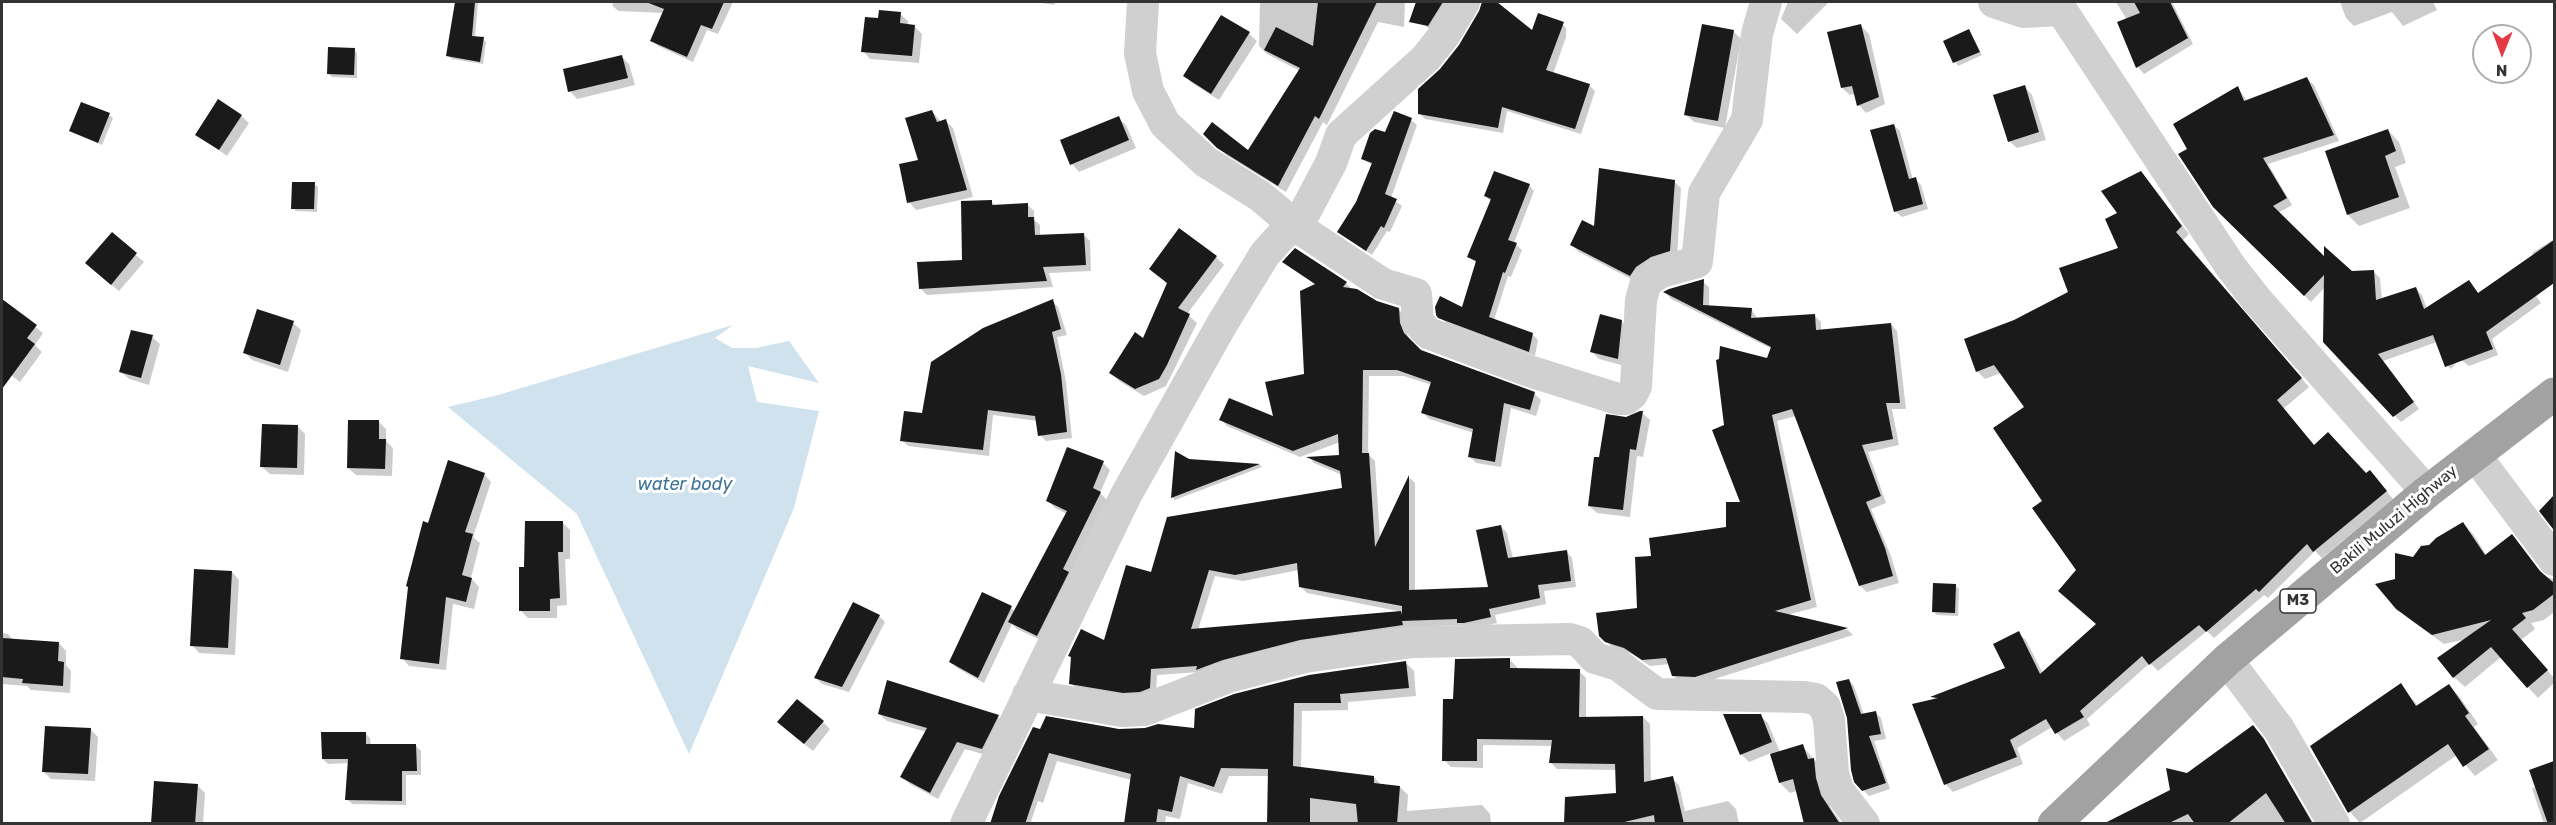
<!DOCTYPE html>
<html>
<head>
<meta charset="utf-8">
<style>
	body { margin:0 }
	#map { position:relative; width:2556px; height:825px; overflow:hidden; background:#fff; font-family:Rubik,sans-serif }
	canvas { display:block }
	.frame { position:absolute; inset:0; border:3px solid #333; pointer-events:none }
	.north { position:absolute; left:2472px; top:24px; width:60px; height:60px; box-sizing:border-box; background:#fff; border:2px solid #adadad; border-radius:50%; rotate:181deg; font-size:16px; font-weight:700; line-height:24px; text-align:center; color:#333 }
	.north::after { content:''; display:block; margin:auto; width:21px; height:27px; background:#e63946; clip-path:polygon(50% 0,100% 100%,50% 72%,0 100%) }
</style>
</head>
<body>
<div id="map">
<canvas width="2556" height="825"></canvas>
<div class="frame"></div>
<div class="north">N</div>
</div>
<script>
const ctx = document.querySelector('canvas').getContext('2d');
ctx.lineJoin = 'round';
function fill(path, color) {
  ctx.fillStyle = color;
  ctx.fill(path, 'evenodd');
}
function poly(rows) {
  const path = new Path2D();
  for (const r of rows) {
    path.moveTo(r[0], r[1]);
    for (let i = 2; i < r.length; i += 2) path.lineTo(r[i], r[i + 1]);
  }
  return path;
}
function trace(path, color, width, dash) {
  ctx.strokeStyle = color;
  ctx.lineWidth = width;
  ctx.lineCap = dash ? 'butt' : 'round';
  ctx.setLineDash(dash || []);
  ctx.stroke(path);
}
function drawText(font, color, halo, rows, align = 'center') {
  ctx.font = font + ' Rubik,sans-serif';
  ctx.lineWidth = 6;
  ctx.setLineDash([]);
  ctx.textBaseline = 'middle';
  ctx.strokeStyle = halo;
  ctx.fillStyle = color;
  for (const [text, x, y, turn = 0] of rows) {
    ctx.save();
    ctx.translate(x, y);
    ctx.rotate((+turn || 0) * Math.PI / 180);
    ctx.textAlign = isNaN(turn) ? turn : align;
    if (halo) ctx.strokeText(text, 0, 0);
    ctx.fillText(text, 0, 0);
    ctx.restore();
  }
}
const water = poly([
	[733,325,715,338,732,348,756,348,789,341,819,383,748,366,757,402,819,411,794,508,689,754,577,514,448,407,498,395]
]);
const shadow = poly([
	[457,2,478,2,475,38,483,39,486,42,483,64,452,59,448,56],
	[614,2,733,2,718,34,707,30,693,62,658,46,652,40,664,13,618,11,612,5],
	[1035,2,1054,2,1055,5],
	[1260,2,1405,2,1404,27,1378,22,1327,125,1323,122,1286,192,1226,155,1205,134,1249,152,1300,71,1267,54,1259,46],
	[1437,2,1454,2,1431,31,1425,25],
	[1482,2,1490,4,1494,2,1532,32,1560,22,1566,28,1566,37,1553,74,1589,85,1595,91,1581,134,1507,111,1503,133,1425,119,1419,113,1441,70,1462,44,1481,12],
	[1788,2,1829,2,1797,34,1781,19],
	[2116,2,2172,2,2193,44,2144,74,2138,67,2119,23,2127,20],
	[2340,2,2433,2,2437,10,2403,26,2392,12,2354,26,2346,18],
	[900,14,908,21,908,26,914,26,922,34,919,63,870,59,863,51,879,20],
	[1222,17,1249,34,1257,41,1219,100,1192,83,1185,76],
	[1861,26,1869,34,1885,104,1866,113,1859,105,1856,94,1850,95,1842,88],
	[1733,31,1741,39,1725,128,1694,122,1686,115],
	[1969,31,1982,55,1958,66,1945,41],
	[354,50,357,53,357,78,332,77,328,73],
	[622,57,629,64,635,85,577,99,570,91],
	[2307,79,2314,85,2339,141,2268,164,2292,205,2278,213,2326,259,2351,273,2374,272,2380,278,2382,300,2416,289,2422,295,2427,309,2469,282,2479,294,2521,275,2541,303,2492,339,2498,355,2469,366,2460,359,2451,369,2445,363,2437,342,2383,361,2419,409,2401,422,2324,341,2325,287,2311,302,2214,206,2189,150,2238,88,2247,101],
	[2025,87,2032,95,2046,140,2017,148,2009,141],
	[932,111,941,122,946,121,953,128,973,197,916,210,909,202],
	[109,115,113,118,102,145,71,131],
	[241,116,249,123,227,156,197,134],
	[1118,118,1126,125,1136,148,1079,172,1072,164],
	[1411,120,1417,125,1391,198,1402,206,1390,232,1387,231,1372,255,1339,232,1357,203,1373,166,1362,158,1386,134],
	[1894,125,1900,131,1913,180,1915,179,1921,185,1928,209,1902,217,1896,212,1872,132],
	[2388,130,2399,142,2406,163,2395,167,2410,208,2359,226,2348,215,2326,152],
	[2141,173,2189,234,2182,241,2309,387,2283,409,2315,446,2366,475,2370,472,2393,499,2322,558,2315,551,2268,598,2264,595,2214,638,2207,631,2158,671,2150,663,2087,719,2090,725,2064,741,2052,727,2017,748,2023,764,1953,792,1945,784,1936,700,1933,697,2007,668,2018,633,2026,640,2043,674,2098,625,2078,570,2044,502,2026,408,2001,373,1985,379,1977,371,2014,321,2070,292,2120,249,2119,214],
	[1674,181,1681,188,1677,258,1637,282,1579,252,1572,245,1595,228],
	[314,184,318,187,317,212,296,211,293,208],
	[1529,185,1534,191,1514,243,1522,250,1511,277,1508,276,1494,320,1532,334,1538,340,1535,356,1446,323,1437,314,1463,309,1477,263,1469,257,1491,202,1486,196],
	[991,201,996,206,1027,204,1034,211,1034,220,1040,225,1040,237,1083,234,1090,241,1091,271,1049,273,1053,287,927,295,920,288,964,261],
	[112,234,144,262,119,291,95,271],
	[2554,239,2554,273,2549,276,2532,253],
	[1216,257,1224,265,1187,314,1197,323,1166,386,1144,396,1119,381,1111,373,1144,340,1168,284,1151,269],
	[1284,262,1346,283,1353,290,1377,302,1398,309,1405,316,1406,331,1410,341,1420,351,1534,393,1541,400,1536,416,1511,408,1501,467,1476,463,1470,457,1474,433,1429,419,1423,412,1432,385,1404,376,1369,376,1368,454,1375,461,1380,540,1410,478,1415,483,1415,591,1490,588,1501,526,1507,533,1513,559,1566,551,1572,558,1576,587,1544,591,1546,604,1495,615,1497,623,1471,629,1464,629,1461,625,1408,627,1200,672,1157,675,1156,694,1130,699,1077,690,1071,683,1072,658,1070,656,1105,643,1152,574,1343,489,1342,475,1314,463,1310,458,1341,456,1340,442,1300,457,1227,426,1221,419,1275,418,1305,375,1316,285],
	[1299,570,1300,586,1307,593,1403,612,1198,630,1215,576,1243,581],
	[1702,281,1709,287,1709,306,1751,309,1758,319,1814,315,1821,322,1821,331,1891,324,1897,331,1906,409,1892,409,1899,445,1868,452,1886,503,1871,509,1891,556,1899,583,1867,592,1860,586,1796,416,1777,421,1817,607,1787,615,1848,630,1853,635,1702,683,1680,682,1673,675,1670,664,1650,666,1632,654,1613,648,1600,635,1639,610,1652,557,1728,528,1742,503,1726,426,1767,360,1772,349,1671,299,1666,293],
	[1052,301,1058,307,1067,335,1057,337,1066,382,1072,438,1046,441,1040,435,1038,421,993,415,989,456,908,446,902,440,923,414],
	[10,307,43,333,35,345,42,352,20,382,2,368,2,318],
	[1621,321,1629,329,1625,366,1599,359,1592,352],
	[293,323,301,330,288,372,252,360,245,353],
	[152,337,160,344,149,385,129,379,121,372],
	[1642,413,1650,420,1643,457,1637,456,1630,517,1597,513,1589,506,1601,459,1626,419],
	[379,422,386,429,386,441,393,448,392,476,356,475,348,468],
	[297,426,305,434,304,475,270,474,262,467],
	[1189,460,1260,465,1262,467,1175,500,1172,497],
	[1103,463,1110,470,1100,493,1107,500,1045,642,1017,629,1012,624,984,683,957,668,950,661,1011,608,1015,612,1067,514,1055,508,1048,501],
	[484,474,491,482,473,537,480,543,471,578,479,587,474,609,453,604,446,670,409,666,402,658,410,588,429,524],
	[562,522,570,530,570,559,565,559,567,605,557,606,557,618,528,618,521,611,526,569],
	[2463,524,2473,534,2487,556,2512,536,2545,577,2554,579,2554,612,2544,620,2531,623,2535,629,2521,640,2554,678,2554,683,2538,698,2501,657,2465,687,2454,677,2467,639,2444,644,2409,619,2397,608,2396,581,2413,558],
	[232,572,239,580,235,655,199,653,192,645],
	[1955,585,1959,589,1958,616,1937,615,1934,612],
	[879,616,885,622,849,692,822,684,816,678],
	[2,633,8,634,14,641,59,643,66,651,66,665,71,671,70,693,31,690,27,686,2,684],
	[1510,660,1517,667,1517,670,1579,671,1586,678,1586,718,1643,717,1650,724,1651,783,1672,778,1679,785,1685,811,1728,801,1736,809,1739,824,1566,824,1617,795,1617,770,1557,769,1550,762,1553,746,1483,745,1483,768,1451,767,1444,760,1454,701],
	[1406,663,1414,671,1416,696,1348,702,1348,710,1302,711,1301,768,1374,777,1382,786,1400,787,1408,795,1407,811,1482,805,1490,814,1491,824,1268,824,1269,776,1229,776,1222,794,1188,783,1180,819,1166,816,1165,824,1126,824,1132,780,1057,761,1043,803,1038,801,1030,824,991,824,1041,731,1196,730],
	[1849,680,1854,686,1864,715,1876,713,1881,718,1886,739,1874,741,1890,789,1869,796,1863,790],
	[2400,685,2418,706,2449,686,2459,696,2478,724,2474,727,2498,760,2475,776,2457,755,2360,823,2350,812,2348,804],
	[879,714,998,717,1005,724,990,756,965,749,938,799,910,784,902,777,927,732,887,721],
	[1760,716,1768,723,1780,752,1802,746,1823,769,1825,789,1830,807,1842,824,1806,824,1797,791,1790,793,1780,783,1771,753,1749,762,1741,754],
	[823,722,830,729,813,751,787,730],
	[2253,727,2260,734,2314,824,2197,824,2195,820,2188,824,2122,824,2172,791,2188,774],
	[90,729,98,737,95,781,51,779,44,772],
	[365,733,370,738,371,746,416,746,421,751,421,775,406,775,406,805,352,804,347,799,349,763,328,764,323,759],
	[2554,763,2554,824,2544,824,2532,788,2536,787,2531,771],
	[197,785,205,793,203,824,152,824]
]);
const building = poly([
	[455,2,475,2,472,36,484,37,480,62,446,56],
	[646,2,724,2,712,29,701,25,687,57,650,41,664,9],
	[1318,2,1377,2,1319,119,1315,116,1278,186,1217,148,1203,134,1212,122,1248,150,1300,68,1264,50,1276,27,1313,46],
	[1416,2,1443,2,1428,26,1409,22],
	[1482,2,1497,2,1532,30,1538,13,1564,22,1546,70,1590,84,1575,129,1502,107,1498,128,1418,114,1418,89,1440,69,1459,45,1479,11],
	[2134,2,2170,2,2188,38,2136,68,2117,22,2140,13],
	[879,10,901,12,900,23,915,25,912,56,861,52,865,17,878,18],
	[1221,15,1250,32,1211,94,1183,76],
	[1702,24,1734,30,1718,121,1684,115],
	[1861,24,1879,97,1857,106,1852,86,1841,88,1827,32],
	[1969,29,1980,52,1953,63,1943,41],
	[328,47,355,48,354,75,327,74],
	[622,55,628,78,568,92,563,69],
	[2307,77,2334,135,2263,158,2287,198,2273,206,2324,256,2324,246,2352,271,2374,270,2376,300,2416,287,2424,309,2469,280,2478,293,2554,240,2554,283,2486,332,2493,349,2445,367,2433,335,2378,354,2414,402,2393,417,2323,342,2324,275,2304,296,2213,207,2178,154,2187,149,2173,124,2238,86,2244,101],
	[2025,85,2039,132,2008,142,1993,95],
	[218,99,242,115,219,150,195,135],
	[81,102,110,113,98,143,69,131],
	[932,110,937,122,946,119,967,190,907,203,899,164,918,160,905,118],
	[1394,111,1412,118,1385,194,1397,199,1384,228,1381,226,1366,251,1337,232,1356,202,1372,163,1361,159,1370,133,1375,129,1385,132],
	[1119,116,1129,140,1070,165,1060,140],
	[1894,124,1909,179,1916,177,1923,204,1894,212,1870,130],
	[2388,129,2396,151,2385,156,2399,197,2347,215,2325,151],
	[1599,168,1675,180,1670,251,1651,257,1636,267,1630,276,1570,245,1582,220,1594,226],
	[1494,171,1530,184,1508,240,1517,243,1505,273,1503,272,1489,317,1533,333,1529,352,1438,318,1436,315,1435,307,1440,296,1462,307,1476,261,1467,257,1491,199,1484,196],
	[2141,171,2182,226,2176,232,2302,378,2277,400,2314,445,2328,432,2366,473,2370,470,2387,491,2313,552,2307,544,2259,592,2256,589,2206,632,2199,625,2149,665,2142,656,2080,711,2084,717,2055,734,2046,719,2010,740,2017,757,1944,785,1912,704,1938,698,1930,697,2005,668,1993,644,2019,631,2040,674,2096,624,2058,591,2076,570,2032,508,2042,501,1993,428,2024,407,1994,365,1976,372,1964,339,2014,320,2068,292,2059,268,2118,248,2105,219,2117,213,2101,191],
	[292,182,315,182,314,209,291,209],
	[992,200,992,205,1028,203,1028,217,1034,217,1035,235,1084,233,1086,265,1043,267,1047,281,919,289,917,262,962,260,961,201],
	[1179,228,1217,256,1178,308,1190,314,1167,365,1159,379,1135,389,1109,373,1135,332,1143,338,1167,283,1149,269],
	[112,232,137,253,111,285,85,263],
	[1295,248,1347,282,1343,287,1357,289,1377,301,1399,308,1400,323,1404,333,1421,350,1535,392,1530,410,1504,403,1495,462,1468,457,1473,429,1421,413,1431,382,1397,370,1363,370,1362,453,1369,453,1375,547,1409,475,1409,590,1488,587,1476,530,1501,525,1508,558,1567,550,1571,581,1538,585,1540,598,1489,609,1491,617,1464,623,1457,623,1457,619,1402,621,1403,625,1300,640,1223,660,1196,670,1197,666,1151,669,1150,688,1140,692,1123,693,1069,684,1071,657,1068,656,1081,629,1104,640,1126,565,1151,572,1167,517,1342,488,1340,471,1306,457,1339,455,1338,434,1293,451,1219,420,1229,398,1273,416,1265,382,1304,374,1300,291,1315,284,1282,262],
	[1297,563,1299,587,1402,606,1402,615,1401,611,1191,629,1209,570,1235,575],
	[1704,279,1703,305,1752,308,1751,318,1815,314,1816,330,1891,323,1900,403,1886,403,1893,439,1862,445,1881,496,1866,502,1885,548,1893,576,1859,586,1792,409,1772,415,1811,600,1775,611,1848,628,1695,677,1672,676,1666,658,1642,660,1624,648,1605,642,1599,636,1596,613,1637,608,1635,557,1651,556,1649,538,1726,527,1726,502,1740,502,1712,430,1724,425,1716,360,1719,359,1720,346,1767,358,1771,347,1663,292,1669,289],
	[2,299,37,325,27,338,35,344,2,389],
	[1053,299,1061,329,1052,332,1061,374,1067,432,1038,436,1035,416,988,410,983,450,900,441,904,411,922,413,931,362,983,328],
	[257,309,294,321,280,365,243,353],
	[1600,314,1622,320,1618,359,1590,352],
	[131,330,153,335,141,378,119,372],
	[1640,411,1643,411,1636,450,1630,449,1623,510,1588,506,1594,457,1599,457,1606,414,1626,417],
	[348,420,379,420,379,439,386,439,385,469,347,468],
	[262,424,298,425,297,468,260,467],
	[1067,447,1104,461,1093,488,1101,492,1063,569,1069,572,1037,636,1008,622,1067,511,1046,501],
	[1175,451,1189,459,1260,464,1171,498],
	[448,460,485,473,465,532,473,534,462,575,472,578,466,602,446,597,439,664,400,659,408,587,406,586,423,521,428,523],
	[2554,495,2554,527,2553,529,2539,511],
	[525,521,563,521,563,552,558,552,560,598,550,599,550,611,519,611,519,567,524,567],
	[2463,522,2485,555,2512,534,2540,571,2554,583,2554,594,2533,610,2522,613,2526,618,2512,629,2548,670,2527,688,2491,647,2453,678,2437,658,2491,620,2432,635,2396,609,2375,584,2395,579,2395,553,2413,557,2421,546,2429,545,2436,538],
	[194,569,232,571,228,648,190,646],
	[1933,583,1956,584,1955,613,1932,612],
	[982,592,1012,606,978,678,949,662],
	[853,602,880,615,842,687,814,678],
	[2,638,59,642,58,661,64,662,63,686,22,683,23,679,2,677],
	[1510,658,1510,668,1580,669,1579,717,1643,716,1644,782,1673,776,1684,824,1655,824,1654,815,1616,824,1564,824,1565,797,1616,793,1615,764,1549,763,1552,740,1477,739,1477,761,1442,761,1443,699,1453,699,1455,659],
	[1406,661,1409,688,1340,694,1341,703,1294,703,1293,766,1374,776,1374,783,1400,786,1397,824,1358,824,1356,804,1310,798,1310,824,1267,824,1268,769,1221,768,1214,787,1180,776,1172,812,1158,809,1156,824,1124,824,1131,774,1049,753,1025,824,990,824,999,796,1033,727,1040,729,1046,716,1119,729,1145,728,1158,724,1194,728,1195,709,1234,694,1309,675],
	[1849,679,1861,714,1876,711,1881,734,1869,736,1886,783,1862,791,1854,782,1851,770,1847,718,1836,682],
	[887,680,999,715,982,749,957,742,930,793,900,777,927,728,878,714],
	[2401,683,2416,706,2449,684,2469,713,2465,716,2489,749,2463,767,2448,744,2348,813,2310,746],
	[797,699,824,721,804,744,777,722],
	[1723,714,1761,714,1772,742,1740,755],
	[2253,725,2264,739,2313,824,2286,824,2266,793,2227,824,2195,824,2188,814,2167,824,2103,824,2170,790,2166,768,2187,773],
	[45,726,91,728,88,774,42,772],
	[321,732,366,732,366,744,416,744,417,771,402,771,402,801,345,800,348,759,322,759],
	[1803,744,1808,759,1814,758,1816,778,1821,795,1840,824,1804,824,1793,779,1779,783,1770,754],
	[2554,761,2554,824,2548,824,2529,770],
	[154,781,198,784,195,824,151,824]
]);
const minor = poly([
	[1143,2,1140,53,1148,91,1165,124,1206,162,1260,196,1297,227,1383,284,1416,294,1418,322,1428,333,1529,371,1618,399,1626,399,1632,394,1636,386,1641,300,1646,282,1661,272,1697,262,1704,193,1747,120,1757,34,1766,2],
	[1994,2,2024,12,2061,10],
	[2056,2,2231,267,2256,299,2427,492],
	[2475,455,2554,560],
	[2227,660,2279,729,2334,824],
	[1028,695,1122,711,1144,710,1228,677,1305,657,1413,642,1570,639,1580,642,1595,658,1618,665,1657,694,1804,697,1816,699,1825,707,1829,720,1833,773,1838,790,1864,824],
	[966,824,1126,495,1222,324,1265,254,1284,233,1297,227,1331,163,1341,135,1426,58,1445,34,1464,2]
]);
const trunk = poly([
	[2054,824,2227,660,2427,492,2554,394]
]);
const shields = [
	[2298,601,36]
];
const shieldNames = [
	["M3",2298,601]
];
const streetNames = [
	["Bakili Muluzi Highway",2394,520,-40]
];
const waterNames = [
	["water body",685,485]
];
fill(water, '#cfe2ee');
fill(shadow, '#0003');
fill(building, '#1a1a1a');
trace(minor, '#d0d0d0', 32);
trace(trunk, '#a2a2a2', 33);
for (const [x, y, w] of shields) {
  const box = new Path2D();
  box.roundRect(x - w / 2, y - 12, w, 24, 4.5);
  ctx.fillStyle = '#fff';
  ctx.fill(box);
  trace(box, '#333', 1.5);
}
drawText('bold 15px', '#333', null, shieldNames);
drawText('16px', '#333', '#fff', streetNames);
drawText('italic 18px', '#3f7597', '#fff', waterNames);
</script>
</body>
</html>
